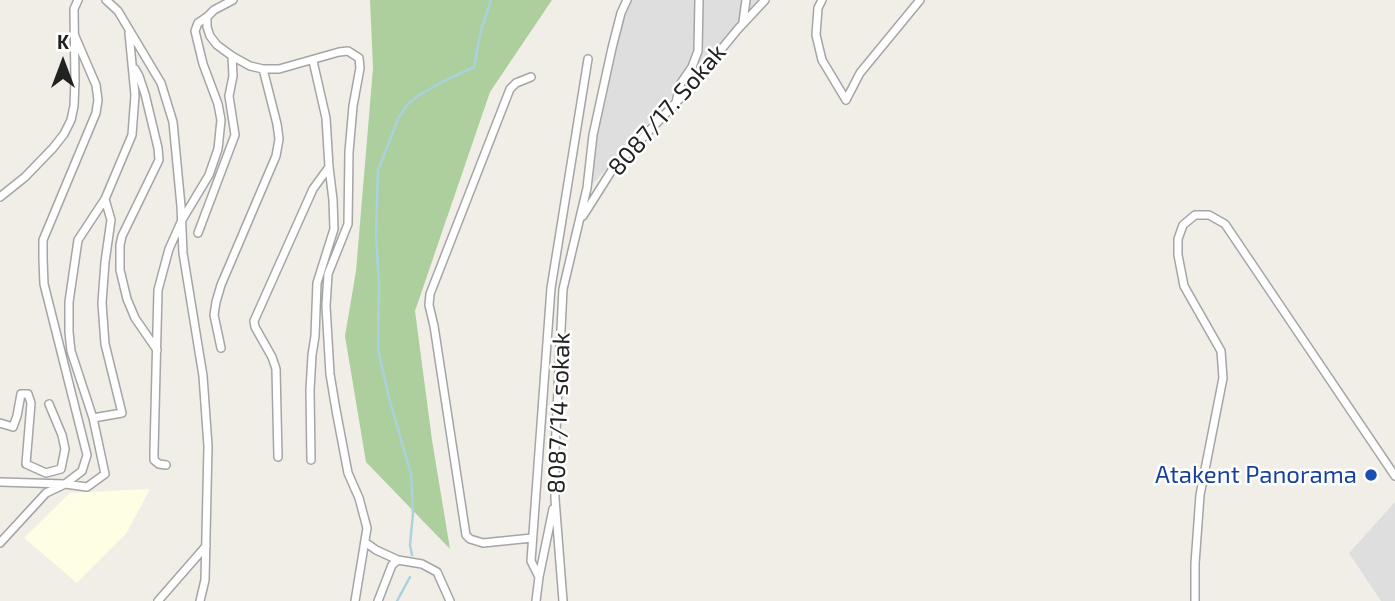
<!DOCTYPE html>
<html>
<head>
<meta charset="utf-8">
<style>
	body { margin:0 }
	#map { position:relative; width:1395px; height:601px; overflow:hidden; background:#f1eee8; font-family:"Exo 2",sans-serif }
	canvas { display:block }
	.north { position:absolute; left:28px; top:28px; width:70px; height:70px; -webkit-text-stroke:5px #fff; paint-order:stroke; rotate:0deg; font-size:19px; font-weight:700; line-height:28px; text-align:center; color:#212121 }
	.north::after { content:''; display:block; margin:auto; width:24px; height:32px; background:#212121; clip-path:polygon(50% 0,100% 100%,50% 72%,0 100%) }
</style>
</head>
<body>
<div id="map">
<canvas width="1395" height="601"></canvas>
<div class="north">K</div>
</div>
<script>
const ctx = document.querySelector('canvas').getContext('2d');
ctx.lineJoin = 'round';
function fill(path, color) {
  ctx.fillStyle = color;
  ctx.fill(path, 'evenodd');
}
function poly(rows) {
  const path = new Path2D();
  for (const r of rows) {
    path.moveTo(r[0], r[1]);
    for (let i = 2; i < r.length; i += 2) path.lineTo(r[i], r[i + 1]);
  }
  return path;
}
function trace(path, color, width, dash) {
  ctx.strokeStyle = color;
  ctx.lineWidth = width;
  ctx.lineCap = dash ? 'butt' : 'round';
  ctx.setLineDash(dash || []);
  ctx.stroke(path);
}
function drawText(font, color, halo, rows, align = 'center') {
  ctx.font = font + ' "Exo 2",sans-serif';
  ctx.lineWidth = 5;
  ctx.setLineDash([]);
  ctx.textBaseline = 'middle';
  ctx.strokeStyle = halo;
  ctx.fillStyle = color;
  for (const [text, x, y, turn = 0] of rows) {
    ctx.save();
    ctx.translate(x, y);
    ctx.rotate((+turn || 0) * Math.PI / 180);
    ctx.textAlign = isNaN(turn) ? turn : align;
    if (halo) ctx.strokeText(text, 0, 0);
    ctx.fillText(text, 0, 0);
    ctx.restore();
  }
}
const residential = poly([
	[631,0,760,0,589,188,593,135,621,13],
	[1395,502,1395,601,1381,601,1349,553]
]);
const education = poly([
	[150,489,126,534,77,583,24,538,70,493]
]);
const forest = poly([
	[370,0,552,0,490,92,415,311,432,440,450,549,366,462,345,336,356,271,373,68]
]);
const stream = poly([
	[412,555,410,545,413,513,411,474,389,398,378,349,379,283,376,235,378,170,399,117,407,105,419,95,446,80,474,67,481,30,491,0],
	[397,601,410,577]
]);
const street = poly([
	[106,0,118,11,161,83,173,122,181,206,183,253,203,376,208,446,205,580,200,601],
	[233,0,214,10,207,17,207,27,210,36,217,45,232,56,250,66,263,69,279,69,339,52,348,51,359,58,360,68,353,106,349,152,348,224,328,274,326,306,330,374,336,410,348,473,359,498,367,528,355,601],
	[822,0,818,8,816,35,822,60,846,100],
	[743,22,746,0],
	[135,69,139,76,145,94,158,148,159,160,122,236,120,245,120,270,127,299,135,318,157,350],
	[531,77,516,83,510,89,430,294,429,305,434,326,466,535,470,539,483,543,532,538],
	[846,100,860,73,920,0],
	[676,102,681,83,692,67,698,51,699,0],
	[0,197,25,177,53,148,64,134,71,120,74,106,75,80,74,9,78,0],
	[583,216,612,170,687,91,738,29,765,0],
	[198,233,235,135,229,96,233,76,232,56],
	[221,348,214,315,216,302,221,285,276,156,279,139,277,124,263,69],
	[93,418,122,413,105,344,102,303,105,262,111,220,105,199],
	[0,423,13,427,17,416,21,394,28,394,31,403,26,464,46,473,61,469,65,449,62,435,49,404],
	[278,457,276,369,272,357,255,327,254,321,313,189,329,167],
	[311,460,310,390,312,355,315,336,317,283,334,229,333,200,329,167,326,118,313,61],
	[166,465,159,464,154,460,154,452,158,290,169,249,182,220,209,175,218,149,221,120,218,104,203,64,195,31,198,23,207,17],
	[0,482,65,484,82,471,87,455,44,284,43,259,43,240,96,113,98,100,96,85,74,34],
	[365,542,376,550,398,560],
	[0,543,46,493,65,484,87,487,105,474,93,418,71,351,69,332,69,302,78,240,105,199,132,135,135,95,129,33],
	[539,577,531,561,551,288,588,59],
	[158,601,206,546],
	[378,601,392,565,398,560,422,564,437,572,450,601],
	[536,601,539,577,553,509],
	[563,601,555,499,555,451,563,289,587,188,593,135,612,48,621,13,627,0],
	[1195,601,1195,564,1200,495,1223,378,1221,351,1184,286,1178,255,1178,239,1183,225,1195,215,1209,215,1225,224,1395,476]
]);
const markers = [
	[1371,475,7,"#1a4fb4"]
];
const streetNames = [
	["8087/17. Sokak",667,110,-49],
	["8087/14 sokak",559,413,-88]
];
const transitNames = [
	["Atakent Panorama",1357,475]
];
fill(residential, '#dfdede');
fill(education, '#fefee4');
fill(forest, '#adcf9e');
trace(stream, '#aad2dd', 2.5);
trace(street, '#a5a5a5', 10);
trace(street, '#fff', 7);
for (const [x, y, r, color] of markers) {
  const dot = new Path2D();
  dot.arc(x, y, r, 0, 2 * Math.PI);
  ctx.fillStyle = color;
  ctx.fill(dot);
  trace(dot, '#fff', 2.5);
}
drawText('24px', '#212121', '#fff', streetNames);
drawText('24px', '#164399', '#fff', transitNames, 'right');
</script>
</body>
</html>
